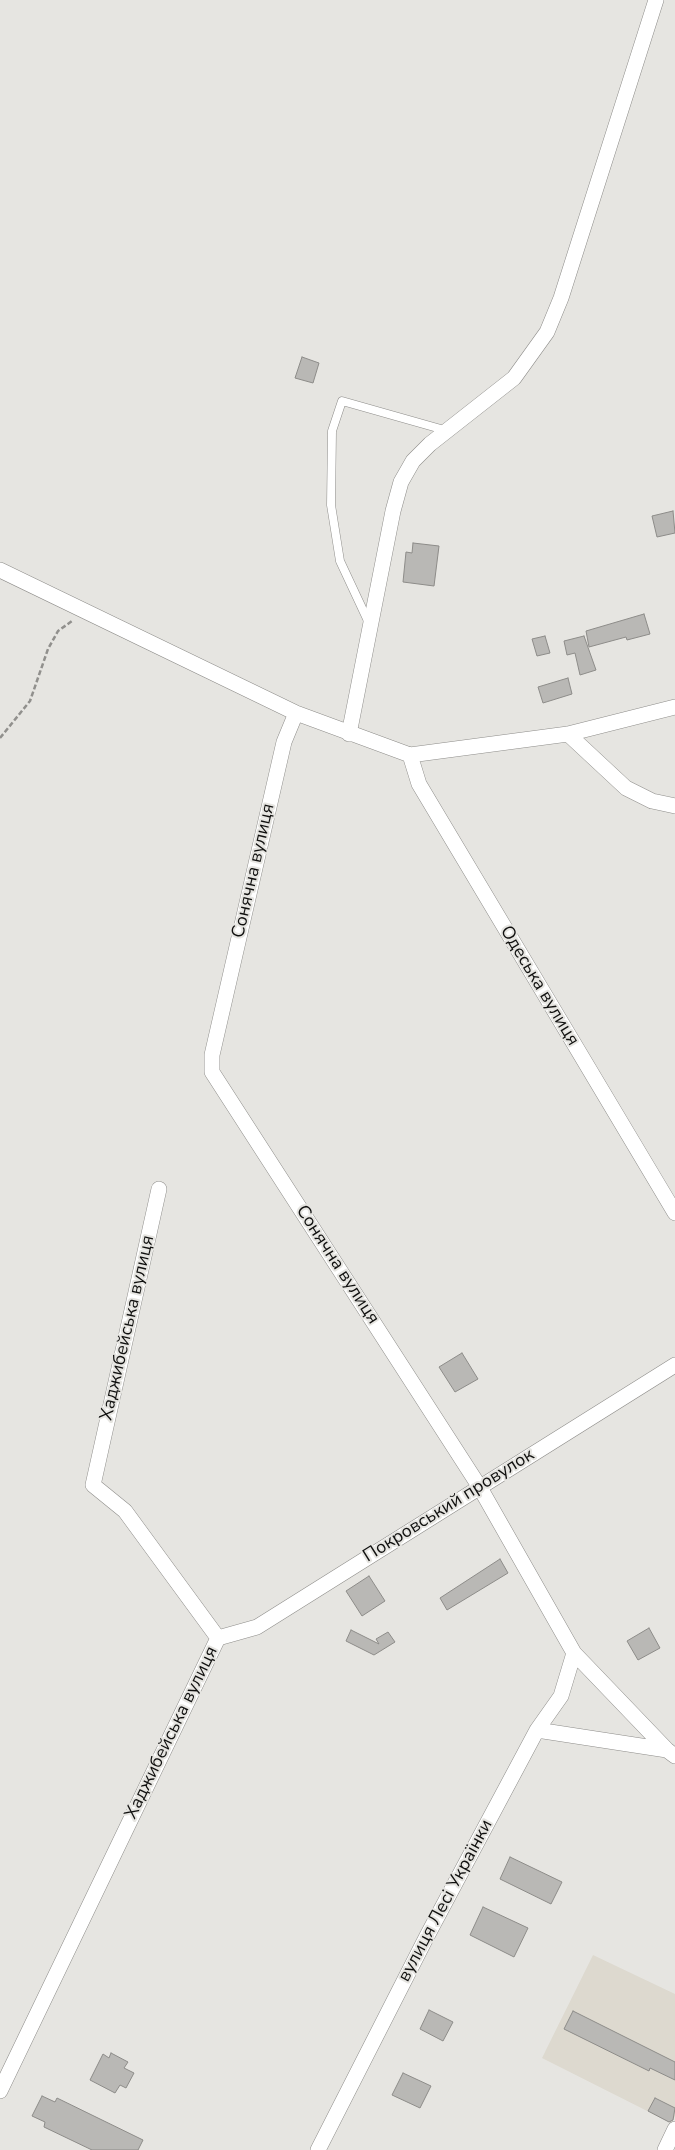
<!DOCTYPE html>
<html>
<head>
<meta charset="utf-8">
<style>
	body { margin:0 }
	canvas { display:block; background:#e6e5e1 }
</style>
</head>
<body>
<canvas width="675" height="2150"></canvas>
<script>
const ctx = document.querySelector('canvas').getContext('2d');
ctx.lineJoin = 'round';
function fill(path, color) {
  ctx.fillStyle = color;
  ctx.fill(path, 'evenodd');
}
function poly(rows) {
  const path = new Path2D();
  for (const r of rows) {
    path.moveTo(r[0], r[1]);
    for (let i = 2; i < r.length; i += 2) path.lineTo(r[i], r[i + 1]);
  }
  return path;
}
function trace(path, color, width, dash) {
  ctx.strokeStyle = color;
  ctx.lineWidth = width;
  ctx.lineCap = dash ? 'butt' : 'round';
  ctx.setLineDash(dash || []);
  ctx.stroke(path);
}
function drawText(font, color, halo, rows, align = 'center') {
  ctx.font = font + ' "Nunito Sans",sans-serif';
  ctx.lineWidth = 4;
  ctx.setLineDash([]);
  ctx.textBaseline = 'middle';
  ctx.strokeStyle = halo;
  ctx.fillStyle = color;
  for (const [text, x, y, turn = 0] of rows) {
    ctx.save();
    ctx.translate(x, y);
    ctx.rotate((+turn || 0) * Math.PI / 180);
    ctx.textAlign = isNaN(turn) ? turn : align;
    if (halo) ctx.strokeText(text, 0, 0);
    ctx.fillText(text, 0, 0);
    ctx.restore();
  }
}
const built = poly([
	[593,1955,675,1994,675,2116,671,2123,542,2058]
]);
const building = poly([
	[302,357,319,363,313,383,295,378,302,357],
	[673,511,675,533,657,537,652,516,673,511],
	[413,543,439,546,434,586,403,582,406,552,412,553,413,543],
	[644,614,650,634,627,640,626,637,589,647,586,631,644,614],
	[545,636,550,653,537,656,532,639,545,636],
	[584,636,596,670,580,675,575,653,567,655,564,641,584,636],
	[568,678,572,694,543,703,538,687,568,678],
	[462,1353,478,1379,455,1392,439,1367,462,1353],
	[500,1559,508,1573,447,1610,440,1598,500,1559],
	[369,1576,385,1601,362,1616,346,1591,369,1576],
	[649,1628,660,1648,638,1660,627,1641,649,1628],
	[351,1630,379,1644,376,1639,388,1632,395,1642,374,1655,346,1641,351,1630],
	[510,1857,562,1882,551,1904,500,1879,510,1857],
	[483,1907,528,1928,514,1957,470,1935,483,1907],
	[429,2010,453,2022,443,2041,420,2029,429,2010],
	[573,2011,675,2062,675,2080,650,2068,649,2071,564,2029,573,2011],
	[111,2053,128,2062,124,2068,134,2073,126,2088,120,2085,115,2093,90,2080,103,2054,109,2058,111,2053],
	[403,2073,431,2086,420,2108,392,2095,403,2073],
	[42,2096,55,2102,57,2098,143,2140,138,2150,92,2150,44,2127,45,2122,32,2116,42,2096],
	[655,2098,675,2108,673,2120,669,2122,648,2111,655,2098]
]);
const path = poly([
	[0,738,30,701,48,649,58,631,72,621]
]);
const lane = poly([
	[369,623,340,561,331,505,332,431,342,401,448,431]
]);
const street = poly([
	[0,570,296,713,410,755,568,734,675,707],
	[296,713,284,742,212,1055,212,1072,479,1486,574,1653,667,1750,675,1756],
	[349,734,393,511,401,482,413,461,430,444,514,378,547,332,561,298,656,0],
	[568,734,626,788,652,801,675,806],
	[410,755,419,784,675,1213],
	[218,1638,257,1627,675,1365],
	[537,1730,667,1750],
	[0,2091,218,1638,125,1511,93,1485,159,1189],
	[318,2150,427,1936,537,1730,561,1696,574,1653],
	[665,2150,675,2129]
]);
const streetNames = [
	["Сонячна вулиця",254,871,-77],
	["Одеська вулиця",539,986,59],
	["Сонячна вулиця",337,1265,57],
	["Хаджибейська вулиця",128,1328,-77],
	["Покровський провулок",449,1506,-32],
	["Хаджибейська вулиця",172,1733,-64],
	["вулиця Лесі Українки",446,1901,-62]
];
fill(built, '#ddd9cf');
fill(building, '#b9b8b5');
trace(building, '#8d8c89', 1);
trace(lane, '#8e8d8a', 9);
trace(street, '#8e8d8a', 16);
trace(path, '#91908d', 2.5, [5, 2.5]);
trace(lane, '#fff', 8);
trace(street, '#fff', 15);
drawText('18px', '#10100f', '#e6e5e1', streetNames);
</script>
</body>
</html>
